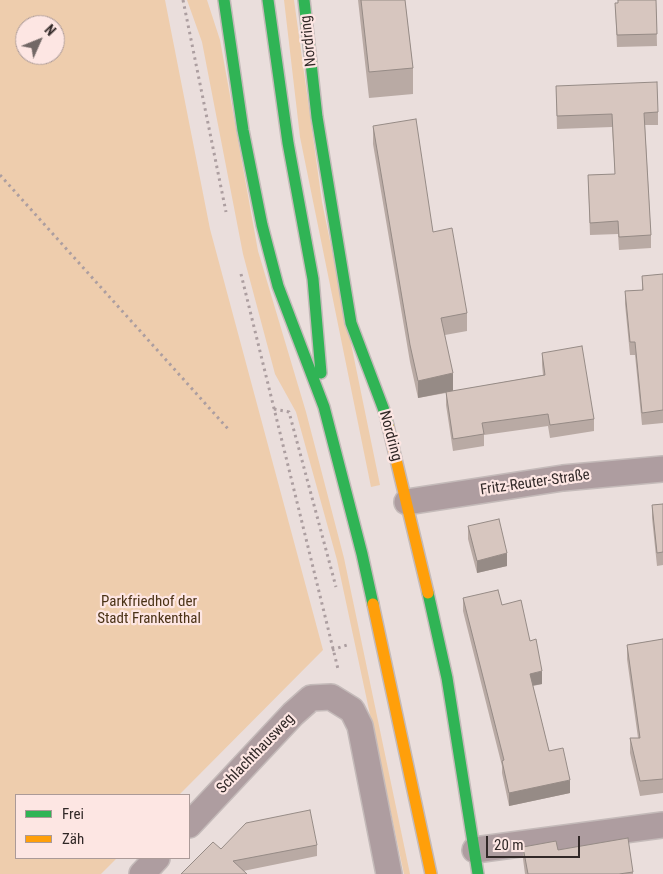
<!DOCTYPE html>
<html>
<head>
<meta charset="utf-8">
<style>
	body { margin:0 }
	#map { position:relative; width:663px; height:874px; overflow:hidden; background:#eadedc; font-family:"Roboto Condensed",sans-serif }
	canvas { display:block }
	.legend { position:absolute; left:15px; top:794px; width:175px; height:65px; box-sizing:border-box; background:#fde6e3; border:1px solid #ab9a98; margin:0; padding:6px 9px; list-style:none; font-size:15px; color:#312827 }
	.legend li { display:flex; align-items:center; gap:10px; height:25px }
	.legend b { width:25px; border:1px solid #ab9a98 }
	.north { position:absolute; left:15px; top:15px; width:50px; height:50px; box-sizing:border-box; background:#fde6e3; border:1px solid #ab9a98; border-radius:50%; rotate:46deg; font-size:14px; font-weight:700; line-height:20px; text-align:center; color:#312827 }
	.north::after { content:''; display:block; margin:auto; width:18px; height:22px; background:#726866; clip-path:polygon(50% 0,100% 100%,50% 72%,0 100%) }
	.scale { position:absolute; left:486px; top:836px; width:94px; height:22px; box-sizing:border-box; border:2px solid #312827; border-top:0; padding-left:6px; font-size:15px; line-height:18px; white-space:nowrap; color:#312827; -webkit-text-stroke:4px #fde6e3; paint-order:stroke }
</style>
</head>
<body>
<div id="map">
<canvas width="663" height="874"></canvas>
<ul class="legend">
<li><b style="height:6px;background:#30b455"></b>Frei</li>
<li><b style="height:6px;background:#ff9f0a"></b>Zäh</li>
</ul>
<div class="north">N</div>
<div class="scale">20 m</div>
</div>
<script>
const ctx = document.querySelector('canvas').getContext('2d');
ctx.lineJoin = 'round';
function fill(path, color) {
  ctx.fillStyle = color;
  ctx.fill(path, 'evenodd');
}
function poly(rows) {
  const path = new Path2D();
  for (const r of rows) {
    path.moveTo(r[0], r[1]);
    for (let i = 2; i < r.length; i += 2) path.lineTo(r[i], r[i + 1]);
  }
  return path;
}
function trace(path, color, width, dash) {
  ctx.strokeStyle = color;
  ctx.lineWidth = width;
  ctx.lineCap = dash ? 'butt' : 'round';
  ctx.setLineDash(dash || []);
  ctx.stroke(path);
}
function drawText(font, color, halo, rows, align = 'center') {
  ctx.font = font + ' "Roboto Condensed",sans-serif';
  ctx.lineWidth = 4.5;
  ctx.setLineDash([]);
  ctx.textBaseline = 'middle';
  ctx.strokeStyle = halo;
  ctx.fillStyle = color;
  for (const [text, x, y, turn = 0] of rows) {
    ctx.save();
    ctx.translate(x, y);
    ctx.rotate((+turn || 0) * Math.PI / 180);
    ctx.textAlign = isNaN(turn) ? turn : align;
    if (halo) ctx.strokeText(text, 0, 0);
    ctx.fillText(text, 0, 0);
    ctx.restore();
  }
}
const green = poly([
	[0,0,165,0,210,229,323,650,179,795,16,795,16,858,117,858,101,874,0,874],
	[25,25,55,25,55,55,25,55],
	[187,0,207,0,220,40,258,251,306,412,344,558,410,874,404,874,337,560,296,412,275,374,243,254,202,42],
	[284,0,294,0,322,202,380,485,371,487,300,137]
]);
const path = poly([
	[183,0,226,212],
	[0,175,229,430],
	[241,274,338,669],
	[274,409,289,412,336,587],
	[332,650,350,644]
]);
const street = poly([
	[407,502,563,478,663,469],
	[189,825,293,714,311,698,331,697,352,710,360,726,389,874],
	[475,850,663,825],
	[142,874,157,858]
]);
const fast = poly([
	[224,0,243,130,262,225,278,286,324,407,362,554,373,604],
	[268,0,288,143,313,279,321,373],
	[304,0,317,117,351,323,385,413,388,426],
	[428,593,447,678,478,874]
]);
const slow = poly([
	[388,426,428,593],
	[373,604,431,874]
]);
const wall = poly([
	[358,0,405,0,413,68,413,94,369,98],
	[618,0,656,0,657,46,617,47,615,3,618,3],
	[556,86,658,112,658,125,645,125,651,235,651,248,619,250,618,234,590,235,588,175,615,174,612,127,557,129],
	[373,126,433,232,467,313,467,331,445,335,453,391,543,375,542,365,542,353,594,419,594,431,550,438,548,426,484,435,484,446,453,451,446,405,446,393,418,398,410,362,373,144],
	[663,274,663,423,642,425,635,355,630,355,625,304,625,291,642,290,642,276],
	[663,504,663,565,657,566,652,518,652,505],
	[468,526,507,566,477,573,468,539],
	[463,598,502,605,542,684,533,686,549,751,570,793,509,806,502,773,502,766,463,611],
	[663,639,663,793,640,796,630,753,630,738,638,738,627,659,627,645],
	[317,845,317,856,243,871,221,849],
	[523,847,633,872,633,874,525,874,523,859]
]);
const shadedWall = poly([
	[453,373,453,391,418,398,418,381],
	[507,553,507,566,477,573,477,561],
	[542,671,542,684,530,686,530,674],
	[570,780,570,793,509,806,509,793]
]);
const building = poly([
	[361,0,405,0,413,68,369,72,361,0],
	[618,0,656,0,657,34,617,35,615,3,618,3,618,0],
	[657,82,658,112,644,113,651,235,619,237,618,221,590,223,588,175,615,174,612,114,557,116,556,86,657,82],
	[416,119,433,232,452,228,467,313,441,318,453,373,418,381,410,345,373,126,416,119],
	[663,274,663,410,642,413,635,342,630,342,625,291,643,290,642,276,663,274],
	[582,346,594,419,550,425,548,414,482,423,484,434,453,439,446,392,545,375,542,353,582,346],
	[663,504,663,552,657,553,652,505,663,504],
	[499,519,507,553,477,561,468,526,499,519],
	[498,590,502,605,521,600,530,641,536,639,542,671,530,674,549,751,563,748,570,780,509,793,502,761,504,760,463,598,498,590],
	[663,639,663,779,640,781,630,738,640,738,627,645,663,639],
	[310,810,317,845,233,861,247,874,181,874,213,842,221,849,246,823,310,810],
	[628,838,633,872,619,874,528,874,523,847,556,841,558,850,628,838]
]);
const streetNames = [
	["Nordring",309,41,-96],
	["Nordring",390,436,75],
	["Fritz-Reuter-Straße",535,483,-8],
	["Schlachthausweg",256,754,-46]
];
const parkNames = [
	["Parkfriedhof der",149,602],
	["Stadt Frankenthal",149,619]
];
fill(green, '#eecdad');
trace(street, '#c4bab9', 28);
trace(fast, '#c4bab9', 14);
trace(slow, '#c4bab9', 14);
trace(path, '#ac9ea0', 3, [2.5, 4]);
trace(street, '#ae9da0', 25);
trace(fast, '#30b455', 11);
trace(slow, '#ff9f0a', 11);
fill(wall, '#b9aaa4');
fill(shadedWall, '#968b86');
fill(building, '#d7c6bf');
trace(building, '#968b86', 1);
drawText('15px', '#312827', '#fde6e3', streetNames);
drawText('15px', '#4b3317', '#fde6e3', parkNames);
</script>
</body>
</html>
